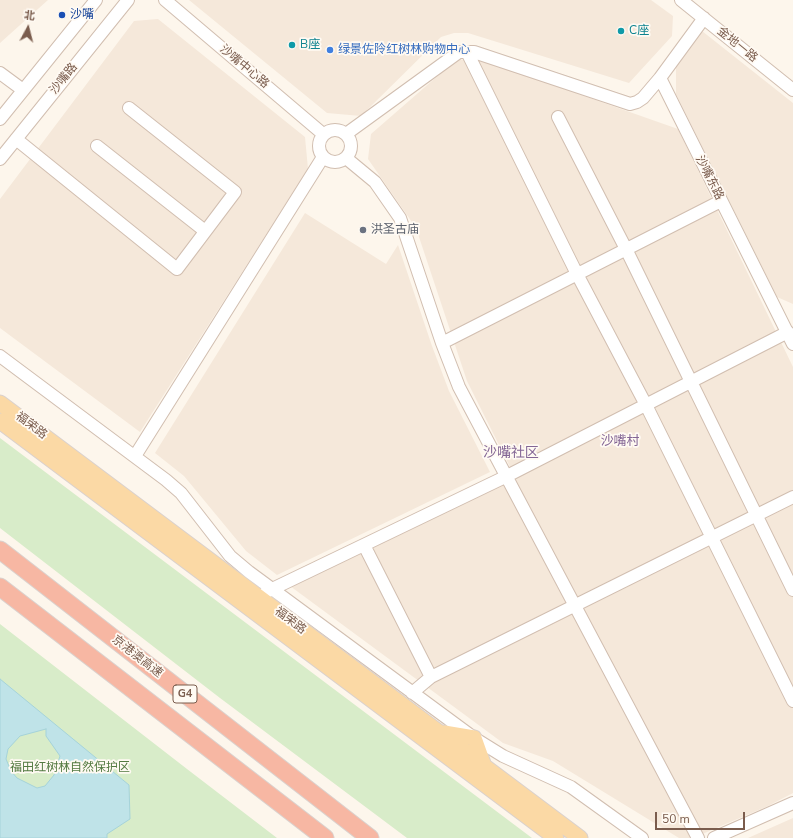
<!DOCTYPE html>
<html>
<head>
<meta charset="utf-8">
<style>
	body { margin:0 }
	#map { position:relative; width:793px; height:838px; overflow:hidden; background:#fdf6ec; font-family:"Nunito Sans","Noto Sans SC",sans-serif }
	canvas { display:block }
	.north { position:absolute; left:8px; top:8px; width:40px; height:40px; -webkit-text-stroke:3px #fffaf3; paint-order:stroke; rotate:7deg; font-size:11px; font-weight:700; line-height:16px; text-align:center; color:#7a5c4d }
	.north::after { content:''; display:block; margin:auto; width:14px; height:18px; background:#7a5c4d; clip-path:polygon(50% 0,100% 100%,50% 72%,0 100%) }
	.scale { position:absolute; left:655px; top:812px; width:90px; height:18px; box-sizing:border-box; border:2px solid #7a5c4d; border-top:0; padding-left:5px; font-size:12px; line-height:14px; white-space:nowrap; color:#7a5c4d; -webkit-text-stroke:3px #fffaf3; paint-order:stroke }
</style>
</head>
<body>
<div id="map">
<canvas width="793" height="838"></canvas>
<div class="north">北</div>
<div class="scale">50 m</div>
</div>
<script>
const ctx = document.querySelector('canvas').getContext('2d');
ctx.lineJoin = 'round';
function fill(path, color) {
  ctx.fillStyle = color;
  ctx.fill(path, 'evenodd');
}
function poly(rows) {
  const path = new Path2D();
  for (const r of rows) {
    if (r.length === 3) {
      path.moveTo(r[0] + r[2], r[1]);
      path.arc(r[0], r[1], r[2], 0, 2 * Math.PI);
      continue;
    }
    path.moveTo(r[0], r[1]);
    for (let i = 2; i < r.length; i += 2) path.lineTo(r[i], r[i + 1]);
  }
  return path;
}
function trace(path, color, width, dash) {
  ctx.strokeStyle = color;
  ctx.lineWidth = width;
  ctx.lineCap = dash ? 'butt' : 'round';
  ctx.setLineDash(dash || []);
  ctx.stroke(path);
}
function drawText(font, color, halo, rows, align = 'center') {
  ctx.font = font + ' "Nunito Sans","Noto Sans SC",sans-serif';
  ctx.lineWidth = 3.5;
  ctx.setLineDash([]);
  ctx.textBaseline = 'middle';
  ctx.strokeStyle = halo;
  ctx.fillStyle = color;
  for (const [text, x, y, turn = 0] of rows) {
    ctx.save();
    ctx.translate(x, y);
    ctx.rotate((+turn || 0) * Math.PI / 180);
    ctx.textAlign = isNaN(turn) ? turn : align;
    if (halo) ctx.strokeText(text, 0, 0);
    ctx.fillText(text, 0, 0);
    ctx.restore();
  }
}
const residential = poly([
	[0,0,48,0,0,43],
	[189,0,651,0,673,16,672,36,629,83,468,33,454,33,441,37,361,116,327,113],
	[158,19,305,137,308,169,140,432,0,328,0,199,134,21],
	[702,31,793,103,793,304,777,297,676,94,676,63],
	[479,59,678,129,793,367,793,793,768,806,693,838,679,838,553,761,503,743,290,586,515,477,467,381,416,228,368,159,371,134,456,60],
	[305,213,386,264,398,245,432,346,449,391,490,472,277,575,246,551,184,476,155,453],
	[793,818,793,838,748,838]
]);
const green = poly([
	[0,438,532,838,407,838,220,698,0,528],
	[0,624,187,769,277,838,0,838]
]);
const water = poly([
	[0,679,129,785,130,819,107,834,107,838,0,838,0,679],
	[46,729,46,736,60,756,54,775,45,786,37,788,17,778,11,771,6,759,8,749,20,736,46,729]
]);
const minor = poly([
	[165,0,323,134],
	[681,0,793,90],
	[704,18,660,78,793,344],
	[467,52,577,274,646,405,793,701],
	[0,73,23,90],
	[558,117,626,249,793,590],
	[0,119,96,0],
	[335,146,16],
	[346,134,459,52,474,52,630,104,637,102,643,98,660,78],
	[16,139,177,269,235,192,129,108],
	[97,146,205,231],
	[346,158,375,182,400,218,442,343,459,387,698,838],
	[0,159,128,0],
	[442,343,721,201],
	[0,356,166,480,181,493,230,556,249,572,474,738,503,756,571,787,642,838],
	[135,456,323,157],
	[364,545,431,677],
	[266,592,505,477,788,332],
	[412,693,431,677,793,497],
	[714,838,793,803]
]);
const major = poly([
	[0,403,580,838],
	[0,421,556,838],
	[444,733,474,738,484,766]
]);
const highway = poly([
	[0,550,370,838],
	[0,587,325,838]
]);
const markers = [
	[62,15,4,"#1a4fb4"],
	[621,31,4,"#0f9aa8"],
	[292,45,4,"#0f9aa8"],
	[330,50,4,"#3f7fe0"],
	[363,230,4,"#6b7280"]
];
const shields = [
	[185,694,24]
];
const shieldNames = [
	["G4",185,694]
];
const transitNames = [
	["沙嘴",70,15]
];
const cultureNames = [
	["C座",629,31],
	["B座",300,45]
];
const streetNames = [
	["金地一路",737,45,39],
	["沙嘴中心路",244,67,40],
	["沙嘴路",64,79,-51],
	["沙嘴东路",709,178,63],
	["福荣路",31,426,37],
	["福荣路",290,621,37],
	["京港澳高速",137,657,38]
];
const shopNames = [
	["绿景佐阾红树林购物中心",338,50]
];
const worshipNames = [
	["洪圣古庙",371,230]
];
const parkNames = [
	["福田红树林自然保护区",70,768]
];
const neighbourhoodNames = [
	["沙嘴村",620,442]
];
const quarterNames = [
	["沙嘴社区",511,454]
];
fill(residential, '#f5e8da');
fill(green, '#d8ecc9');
fill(water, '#bfe3e8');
trace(water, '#a5d3da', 1);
trace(minor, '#d1beb0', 14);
trace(major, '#dad1cd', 17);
trace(highway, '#dad1cd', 19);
trace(minor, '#fff', 12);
trace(major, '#fbd9a5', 15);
trace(highway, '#f7b7a3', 17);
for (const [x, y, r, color] of markers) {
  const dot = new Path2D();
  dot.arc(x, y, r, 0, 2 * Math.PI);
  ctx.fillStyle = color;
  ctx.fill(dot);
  trace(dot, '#fffaf3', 1.5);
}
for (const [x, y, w] of shields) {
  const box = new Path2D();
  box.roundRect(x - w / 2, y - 9, w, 18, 3);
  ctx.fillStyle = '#fffaf3';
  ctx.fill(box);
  trace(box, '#7a5c4d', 1);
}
drawText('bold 11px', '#7a5c4d', null, shieldNames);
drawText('12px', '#164399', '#fffaf3', transitNames, 'left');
drawText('12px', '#0d838f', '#fffaf3', cultureNames, 'left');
drawText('12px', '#7a5c4d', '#fffaf3', streetNames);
drawText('12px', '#366cbe', '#fffaf3', shopNames, 'left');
drawText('12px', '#5b616d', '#fffaf3', worshipNames, 'left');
drawText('12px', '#537a41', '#fffaf3', parkNames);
drawText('13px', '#846695', '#fffaf3', neighbourhoodNames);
drawText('14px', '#846695', '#fffaf3', quarterNames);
</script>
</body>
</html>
